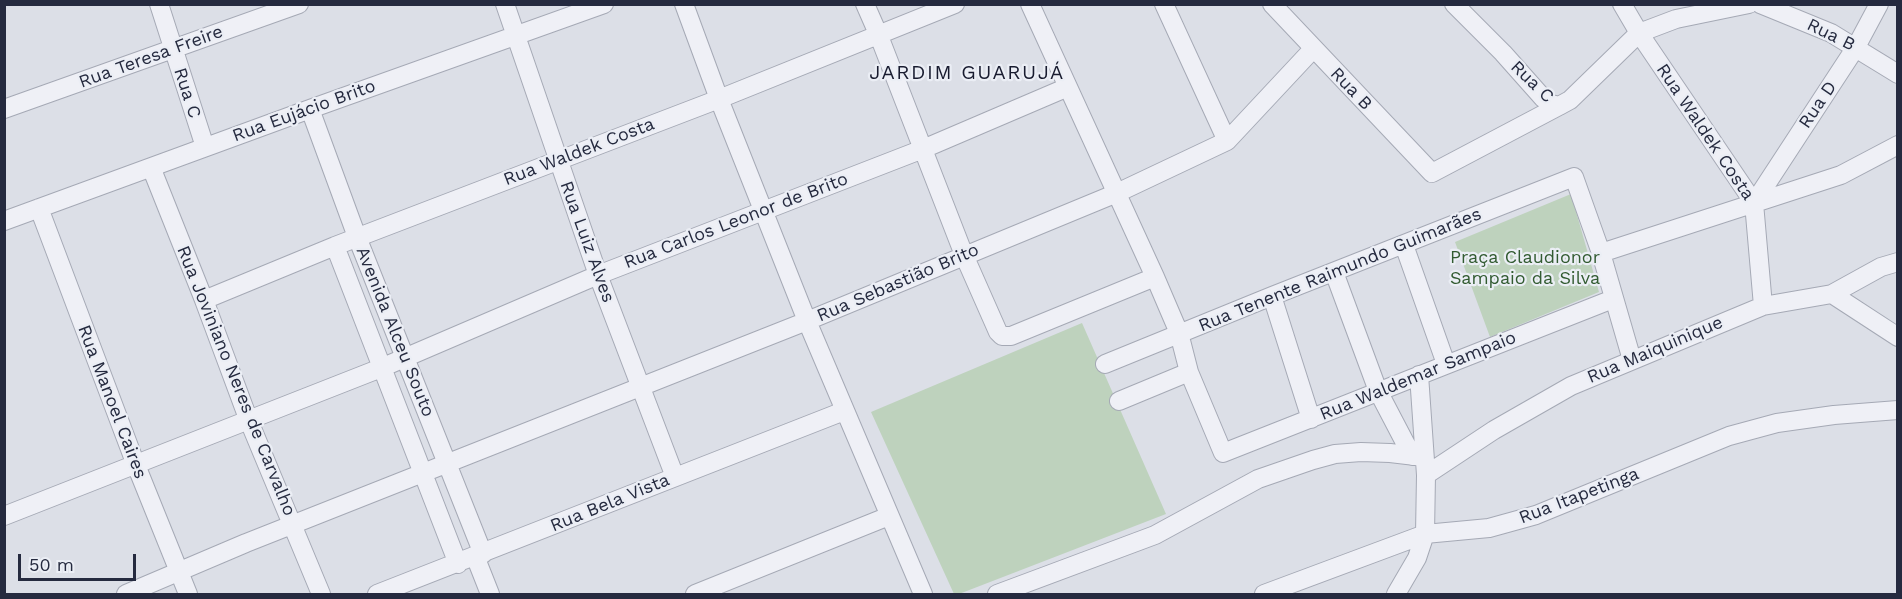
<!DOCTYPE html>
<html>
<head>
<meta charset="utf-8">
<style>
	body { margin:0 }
	#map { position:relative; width:1902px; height:599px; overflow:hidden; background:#dcdfe7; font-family:"Work Sans",sans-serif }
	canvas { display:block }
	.frame { position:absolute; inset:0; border:6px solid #252a3f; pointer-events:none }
	.scale { position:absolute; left:18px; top:554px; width:118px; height:27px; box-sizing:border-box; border:3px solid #252a3f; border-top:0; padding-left:8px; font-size:18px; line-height:21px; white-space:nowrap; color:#252a3f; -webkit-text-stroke:4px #ebeef5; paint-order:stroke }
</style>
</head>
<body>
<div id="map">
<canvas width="1902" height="599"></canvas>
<div class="frame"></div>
<div class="scale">50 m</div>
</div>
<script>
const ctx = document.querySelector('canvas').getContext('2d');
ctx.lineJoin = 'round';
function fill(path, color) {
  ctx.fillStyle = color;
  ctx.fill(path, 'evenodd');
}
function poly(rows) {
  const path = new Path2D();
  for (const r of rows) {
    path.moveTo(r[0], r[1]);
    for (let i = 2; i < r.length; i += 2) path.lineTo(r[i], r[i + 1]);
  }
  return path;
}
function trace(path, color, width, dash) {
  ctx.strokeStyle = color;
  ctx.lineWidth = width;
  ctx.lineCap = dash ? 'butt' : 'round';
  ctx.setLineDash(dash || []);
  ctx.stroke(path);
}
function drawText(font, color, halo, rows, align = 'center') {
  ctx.font = font + ' "Work Sans",sans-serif';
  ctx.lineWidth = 4.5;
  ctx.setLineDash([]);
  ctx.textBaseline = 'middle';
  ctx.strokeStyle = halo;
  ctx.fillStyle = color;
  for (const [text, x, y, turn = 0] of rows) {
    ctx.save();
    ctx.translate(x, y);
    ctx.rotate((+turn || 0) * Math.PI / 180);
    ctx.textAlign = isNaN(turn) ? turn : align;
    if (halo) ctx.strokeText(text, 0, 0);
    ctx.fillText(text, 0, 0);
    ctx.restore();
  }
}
const green = poly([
	[1571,194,1599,292,1490,337,1455,242],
	[1082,323,1166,514,959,594,954,594,871,412]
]);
const street = poly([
	[159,4,205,147],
	[505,4,598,275,675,477],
	[684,4,719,99,807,321,923,594],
	[865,4,879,36,964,255,998,332,1002,336,1011,336,1155,277],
	[1030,4,1155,277,1179,333,1189,372,1223,453,1613,299],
	[1164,4,1227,141],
	[1272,4,1432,173,1559,106],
	[1454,4,1503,53,1543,98,1551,104,1559,106,1570,100,1639,33,1676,19,1749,4],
	[1622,4,1639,33,1754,203,1763,306],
	[1760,4,1831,33,1898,74],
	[4,109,299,4],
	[310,109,357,237,483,554],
	[151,167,204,300,249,421,321,594],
	[1754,203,1856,47,1879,4],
	[39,208,136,465,188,594],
	[4,221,310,109,604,4],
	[1404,245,1446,364],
	[335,246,458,564],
	[1601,253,1841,175,1898,145],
	[1334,272,1378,391,1412,456],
	[1832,294,1898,337],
	[1272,296,1311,419],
	[204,300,335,246,719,99,955,4],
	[1105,364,1272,296,1574,177,1601,253,1632,360],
	[1119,401,1189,372],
	[1426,475,1494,430,1571,386,1763,306,1832,294,1881,267,1898,262],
	[4,516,381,368,598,275,923,149,1068,87],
	[475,556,490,594],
	[126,594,246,543,807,321,1117,193,1227,141,1313,49],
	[377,594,844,411],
	[695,594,889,516],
	[997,594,1155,535,1258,479,1313,460,1335,454,1361,452,1390,453,1424,457],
	[1264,594,1425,534,1489,528,1536,515,1729,436,1777,423,1834,415,1898,410],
	[1396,594,1417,558,1425,534,1426,475,1419,375]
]);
const streetNames = [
	["Rua B",1831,35,26],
	["Rua Teresa Freire",151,57,-20],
	["Rua C",1532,82,44],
	["Rua B",1351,89,46],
	["Rua C",187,93,72],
	["Rua D",1818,105,-56],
	["Rua Eujácio Brito",304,111,-20],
	["Rua Waldek Costa",1705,132,56],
	["Rua Waldek Costa",579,152,-21],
	["Rua Carlos Leonor de Brito",736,221,-21],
	["Rua Luiz Alves",587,242,70],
	["Rua Tenente Raimundo Guimarães",1340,270,-22],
	["Rua Sebastião Brito",898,283,-23],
	["Avenida Alceu Souto",395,332,68],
	["Rua Maiquinique",1655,350,-23],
	["Rua Waldemar Sampaio",1418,376,-22],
	["Rua Joviniano Neres de Carvalho",236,381,68],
	["Rua Manoel Caires",112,402,69],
	["Rua Itapetinga",1579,496,-21],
	["Rua Bela Vista",610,503,-22]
];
const parkNames = [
	["Praça Claudionor",1525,258],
	["Sampaio da Silva",1525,279]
];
const neighbourhoodNames = [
	["JARDIM GUARUJÁ",967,73]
];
fill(green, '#bed2bd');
trace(street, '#a5a9b5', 20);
trace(street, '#eff0f6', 18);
drawText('18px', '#252a3f', '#ebeef5', streetNames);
drawText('18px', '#325b31', '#ebeef5', parkNames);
ctx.letterSpacing = '1.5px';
drawText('20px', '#181b2f', '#ebeef5', neighbourhoodNames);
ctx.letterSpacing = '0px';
</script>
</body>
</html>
